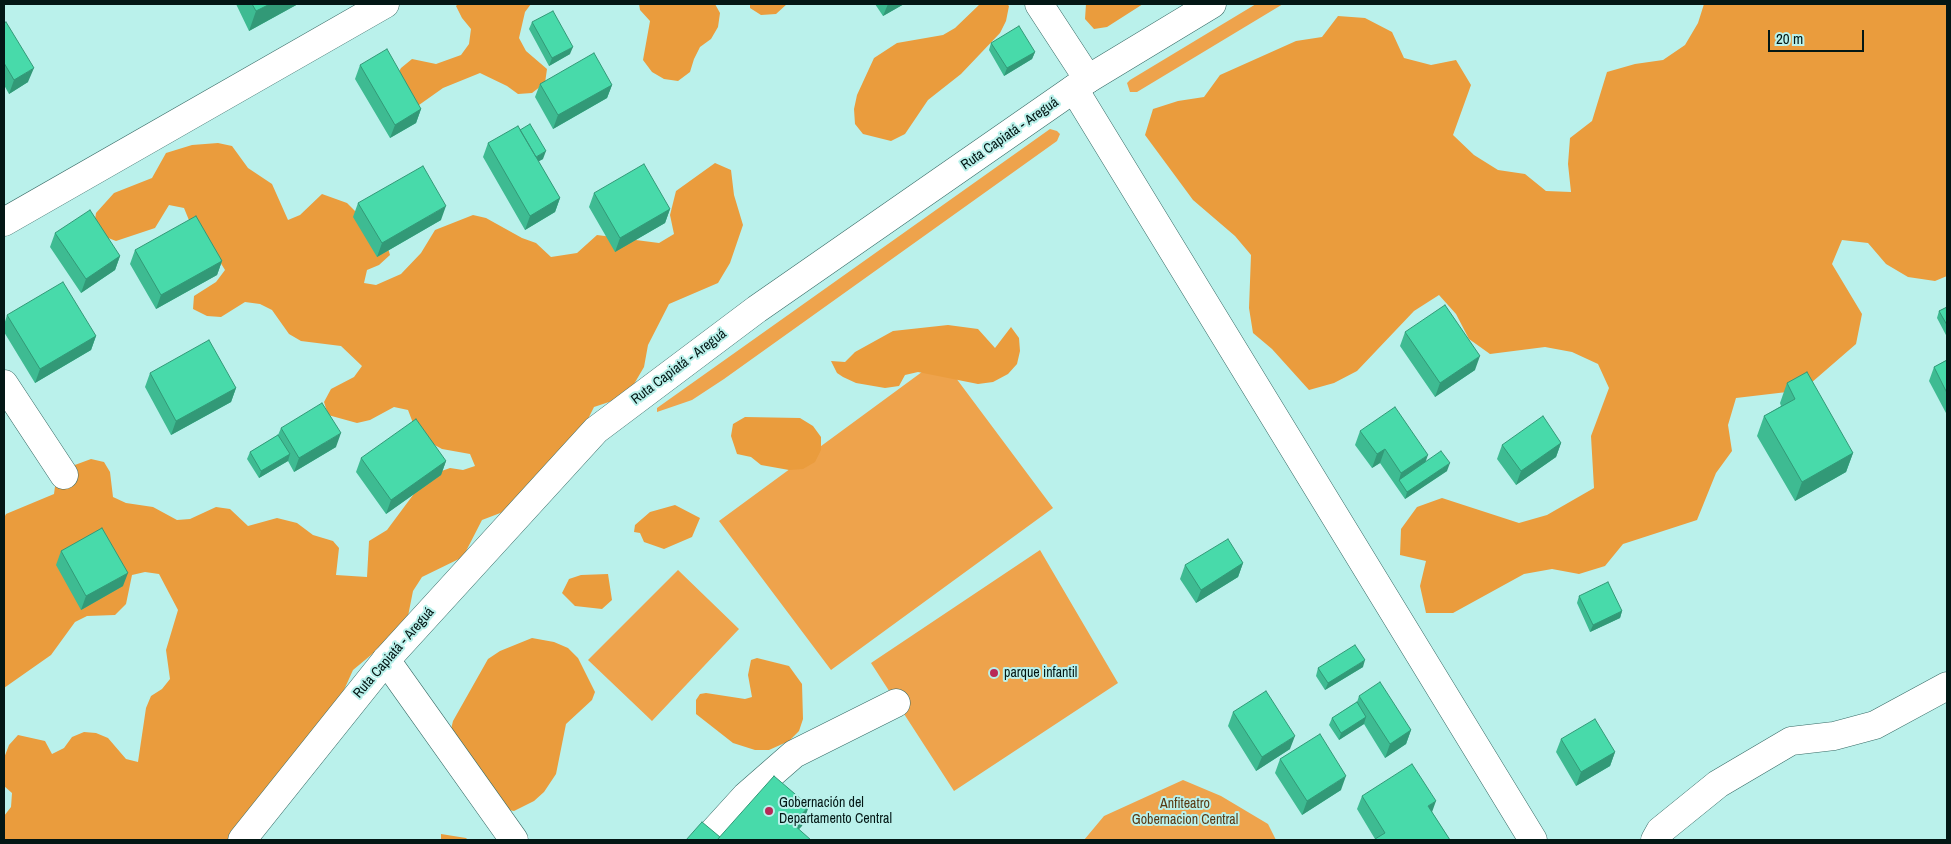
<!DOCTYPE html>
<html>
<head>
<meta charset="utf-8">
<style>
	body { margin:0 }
	#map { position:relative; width:1951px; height:844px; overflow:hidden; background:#baf1eb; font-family:"Archivo Narrow",sans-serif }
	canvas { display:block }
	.frame { position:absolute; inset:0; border:5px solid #031715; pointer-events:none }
	.scale { position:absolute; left:1768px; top:30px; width:96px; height:22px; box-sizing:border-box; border:2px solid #031715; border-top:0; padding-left:6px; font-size:15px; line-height:18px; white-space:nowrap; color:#031715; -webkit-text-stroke:4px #baf1eb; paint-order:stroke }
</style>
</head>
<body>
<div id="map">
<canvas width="1951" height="844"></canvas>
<div class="frame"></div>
<div class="scale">20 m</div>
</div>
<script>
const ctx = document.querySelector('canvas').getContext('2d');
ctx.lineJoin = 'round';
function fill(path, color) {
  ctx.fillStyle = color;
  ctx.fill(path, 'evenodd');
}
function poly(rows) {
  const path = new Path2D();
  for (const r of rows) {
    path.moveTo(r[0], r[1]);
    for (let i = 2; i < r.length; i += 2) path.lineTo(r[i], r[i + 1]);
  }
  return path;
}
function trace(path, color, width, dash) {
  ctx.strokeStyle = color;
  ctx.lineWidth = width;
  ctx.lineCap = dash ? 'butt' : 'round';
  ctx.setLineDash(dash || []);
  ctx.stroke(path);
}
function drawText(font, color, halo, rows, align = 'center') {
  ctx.font = font + ' "Archivo Narrow",sans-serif';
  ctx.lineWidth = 4;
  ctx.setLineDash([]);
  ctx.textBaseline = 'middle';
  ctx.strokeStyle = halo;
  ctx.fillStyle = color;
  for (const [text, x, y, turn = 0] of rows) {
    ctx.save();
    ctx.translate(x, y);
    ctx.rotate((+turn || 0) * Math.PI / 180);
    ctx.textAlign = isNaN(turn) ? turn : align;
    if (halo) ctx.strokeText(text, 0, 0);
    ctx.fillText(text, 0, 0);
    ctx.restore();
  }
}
const green = poly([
	[1256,4,1283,4,1137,92,1130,92,1127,83,1130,80],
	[1050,129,1057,131,1060,134,1057,141,724,379,692,400,657,412,657,408],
	[941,358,1053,508,831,670,719,521],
	[1040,550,1118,683,954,791,871,663],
	[678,570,739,629,652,721,588,660],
	[1183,780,1221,796,1268,824,1276,840,1084,840,1104,816]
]);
const forest = poly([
	[458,4,531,4,525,12,519,38,526,51,547,69,545,83,532,93,518,94,507,86,480,73,443,88,419,105,395,79,401,68,412,59,436,64,461,55,469,44,471,29,462,18,456,6],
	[639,4,715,4,720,13,718,27,711,39,700,47,694,59,690,72,678,81,664,79,652,72,643,60,650,21,640,10],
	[750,4,787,4,776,14,761,15,750,8],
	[980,4,1007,4,1009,6,1006,21,1000,33,961,74,928,100,905,134,891,141,863,134,855,124,854,109,857,95,874,58,897,43,943,35,955,28],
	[1086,4,1143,4,1107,27,1094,29,1085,19],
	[1704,4,1947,4,1947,276,1935,281,1908,277,1886,264,1868,243,1842,240,1832,264,1862,314,1856,344,1811,383,1787,392,1736,398,1728,425,1732,451,1716,473,1697,520,1623,544,1605,566,1579,574,1552,569,1524,574,1453,613,1426,613,1420,586,1426,561,1400,555,1401,529,1417,507,1442,498,1519,523,1547,515,1594,488,1591,436,1609,388,1598,364,1572,352,1545,347,1490,354,1469,339,1456,314,1439,295,1414,311,1357,371,1334,383,1309,390,1272,349,1253,333,1249,308,1251,255,1235,236,1193,200,1145,135,1153,109,1178,101,1204,97,1220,75,1296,41,1322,37,1338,16,1365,18,1392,32,1404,58,1431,65,1456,60,1471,85,1453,135,1474,155,1498,170,1525,174,1546,191,1571,192,1568,164,1570,138,1592,121,1607,72,1635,64,1663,60,1685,45,1698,23],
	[218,143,232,146,248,168,272,184,288,220,300,215,322,194,347,203,386,242,390,255,379,265,367,270,364,283,376,285,401,274,421,253,435,230,473,215,486,218,522,238,536,243,551,257,577,253,597,235,659,243,674,234,670,215,676,191,715,163,731,170,734,195,743,225,730,263,718,283,669,304,648,345,644,367,627,396,594,407,578,439,537,499,482,520,463,557,422,577,413,591,406,626,353,670,303,781,243,840,4,840,4,816,11,807,12,793,4,786,4,758,9,745,18,735,45,741,52,754,64,748,72,737,84,732,96,733,108,738,126,759,138,762,146,708,151,696,162,689,170,679,166,650,178,610,159,574,145,572,132,575,126,604,115,615,87,616,75,622,51,655,4,688,4,518,6,514,54,494,56,479,64,469,91,459,104,462,110,472,113,497,126,503,153,507,177,520,190,519,216,507,230,509,248,526,277,518,297,523,313,535,333,541,339,548,336,575,367,577,369,541,387,530,416,491,436,473,450,468,463,470,475,466,470,454,442,449,418,436,408,410,394,407,370,420,357,423,328,415,324,402,331,389,354,377,362,366,341,346,301,341,289,334,272,310,260,304,245,302,221,317,207,316,193,309,194,296,216,282,225,270,217,257,195,235,184,208,169,205,155,228,116,241,103,236,94,226,96,213,114,193,152,178,166,153,192,145],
	[948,325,978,329,995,348,1011,327,1019,338,1020,351,1017,364,1008,374,993,382,978,384,918,372,905,375,899,386,885,388,856,383,843,377,837,373,831,361,845,362,855,352,893,331],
	[745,417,800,418,813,426,821,437,821,450,815,462,803,469,789,470,761,465,751,457,737,454,731,436,733,424],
	[675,505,700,518,692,537,664,549,644,542,640,533,634,532,635,525,650,512],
	[608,574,612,600,602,609,575,606,562,593,569,579,581,575],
	[532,638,554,642,568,648,578,658,595,692,592,700,566,724,556,774,544,792,534,801,514,811,479,804,444,758,453,721,488,659,500,651],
	[757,658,789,666,802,684,803,719,799,731,789,741,769,750,755,750,733,743,696,714,696,700,700,694,706,693,745,699,752,697,748,675,751,660],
	[441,834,466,838,468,840,441,840]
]);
const minor = poly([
	[1039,4,1088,79],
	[1074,89,1533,840],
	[4,222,385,4],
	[4,384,64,475],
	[386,660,514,840],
	[706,840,746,796,794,754,896,703],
	[1655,840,1660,831,1718,784,1791,741,1834,736,1875,725,1947,686]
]);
const major = poly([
	[242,840,386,660,596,430,757,309,1088,79,1212,4]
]);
const wall = poly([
	[236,4,298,4,249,31],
	[875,4,904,4,883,16],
	[532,22,570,54,549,66,529,29],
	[4,23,28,82,9,94,4,85],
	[991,43,1035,52,1032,59,1004,76,989,50],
	[360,65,421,109,416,123,390,138,355,79],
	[540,84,612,85,607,98,553,129,535,97],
	[488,143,543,159,538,161,560,198,555,212,525,230,483,157],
	[594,193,670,209,665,223,615,252,589,207],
	[358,203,441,220,377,257,353,217],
	[55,233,120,256,115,270,81,293,50,247],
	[135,250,222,261,217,275,156,309,130,264],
	[1947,307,1947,337,1937,318,1939,311],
	[7,315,96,336,91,350,35,383,4,332,4,325],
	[1405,332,1475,370,1435,397,1400,346],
	[1947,360,1947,413,1946,413,1929,381,1934,367],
	[150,373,236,388,231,402,171,435,145,387],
	[1787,383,1853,453,1846,472,1795,501,1757,436,1764,416,1781,406,1780,403],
	[281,428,336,447,294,472,288,461,259,478,247,459,250,452,278,435],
	[1360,431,1425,462,1447,471,1405,499,1380,463,1372,468,1355,445],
	[1561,443,1556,457,1516,485,1497,459,1502,445],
	[361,458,446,461,441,475,386,514,356,472],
	[61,551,123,586,81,610,56,565],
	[1243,563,1238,577,1196,603,1180,579,1185,565],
	[1579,596,1622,611,1620,618,1590,632,1577,603],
	[1363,667,1325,690,1316,676,1318,668],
	[1359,696,1411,730,1406,744,1385,758,1364,724,1339,740,1329,725,1332,718,1357,702],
	[1233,712,1290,749,1256,771,1228,726],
	[1561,739,1615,752,1610,766,1576,786,1556,752],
	[1280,759,1341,790,1302,815,1275,773],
	[1362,796,1432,812,1450,840,1375,840,1375,839,1357,809]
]);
const shadedWall = poly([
	[270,4,298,4,249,31,256,11],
	[888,4,904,4,883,16],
	[573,47,570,54,549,66,552,58],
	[1035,52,1032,59,1004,76,1007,68],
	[34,68,28,82,9,94,14,80],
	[612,85,607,98,553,129,558,115],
	[421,109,416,123,390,138,395,125],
	[546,151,543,159,529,167,531,160],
	[560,198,555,212,525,230,530,216],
	[446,206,441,220,377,257,382,243],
	[670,209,665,223,615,252,620,238],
	[120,256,115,270,81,293,86,279],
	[222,261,217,275,156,309,161,295],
	[96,336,91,350,35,383,40,369],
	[1480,356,1475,370,1435,397,1440,383],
	[236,388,231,402,171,435,176,421],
	[341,433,336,447,294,472,299,458],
	[1561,443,1556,457,1516,485,1521,471],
	[1385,449,1380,463,1372,468,1377,454],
	[1853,453,1846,472,1795,501,1802,482],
	[290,454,288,461,259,478,261,471],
	[1428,455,1423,469,1399,480,1401,473],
	[446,461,441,475,386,514,391,500],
	[1450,463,1447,471,1405,499,1407,492],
	[1243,563,1238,577,1196,603,1201,590],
	[128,573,123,586,81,610,86,596],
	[1622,611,1620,618,1590,632,1593,625],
	[1365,660,1363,667,1325,690,1328,683],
	[1366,717,1364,724,1339,740,1341,733],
	[1411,730,1406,744,1385,758,1390,744],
	[1295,736,1290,749,1256,771,1262,757],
	[1615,752,1610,766,1576,786,1581,772],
	[1346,776,1341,790,1302,815,1307,801],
	[1436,801,1431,815,1428,806],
	[809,806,802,826,789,840,793,824]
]);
const building = poly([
	[252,4,270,4,256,11,252,4],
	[553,11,573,47,552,58,532,22,553,11],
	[6,22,34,68,14,80,4,63,4,23,6,22],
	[1019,26,1035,52,1007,68,991,43,1019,26],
	[387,49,421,109,395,125,360,65,387,49],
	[594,53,612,85,558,115,540,84,594,53],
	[530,124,546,151,536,157,520,130,530,124],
	[518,126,560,198,530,216,488,143,518,126],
	[644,164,670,209,620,238,594,193,644,164],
	[423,166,446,206,382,243,358,203,423,166],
	[90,210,120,256,86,279,55,233,90,210],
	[196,216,222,261,161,295,135,250,196,216],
	[63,282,96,336,40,369,7,315,63,282],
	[1445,305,1480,356,1440,383,1405,332,1445,305],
	[1947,307,1947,325,1939,311,1947,307],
	[209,340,236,388,176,421,150,373,209,340],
	[1947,360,1947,393,1934,367,1947,360],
	[1807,372,1853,453,1802,482,1764,416,1795,399,1787,383,1807,372],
	[322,403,341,433,299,458,281,428,322,403],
	[1395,407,1428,455,1401,473,1385,449,1377,454,1360,431,1395,407],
	[1543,416,1561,443,1521,471,1502,445,1543,416],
	[416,419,446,461,391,500,361,458,416,419],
	[278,435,290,454,261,471,250,452,278,435],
	[1441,451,1450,463,1407,492,1399,480,1441,451],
	[102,528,128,573,86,596,61,551,102,528],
	[1228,539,1243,563,1201,590,1185,565,1228,539],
	[1608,582,1622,611,1593,625,1579,596,1608,582],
	[1355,645,1365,660,1328,683,1318,668,1355,645],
	[1380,682,1411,730,1390,744,1359,696,1380,682],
	[1266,691,1295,736,1262,757,1233,712,1266,691],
	[1357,702,1366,717,1341,733,1332,718,1357,702],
	[1595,719,1615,752,1581,772,1561,739,1595,719],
	[1320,734,1346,776,1307,801,1280,759,1320,734],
	[1412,764,1436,801,1428,806,1450,840,1376,840,1375,839,1385,833,1362,796,1412,764],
	[774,776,809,806,793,824,811,840,717,840,774,776],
	[702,822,720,837,717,840,686,840,702,822]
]);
const markers = [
	[994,673,5,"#b82957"],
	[769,811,5,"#b82957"]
];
const streetNames = [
	["Ruta Capiatá - Areguá",1010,134,-35],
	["Ruta Capiatá - Areguá",679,367,-37],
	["Ruta Capiatá - Areguá",394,653,-49]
];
const poiNames = [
	["parque infantil",1004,673],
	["Gobernación del",779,803],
	["Departamento Central",779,819]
];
const parkNames = [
	["Anfiteatro",1185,804],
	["Gobernacion Central",1185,820]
];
fill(green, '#eea34c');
fill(forest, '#ea9c3d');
trace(minor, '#366a65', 29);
trace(major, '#366a65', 29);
trace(minor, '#fff', 28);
trace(major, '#fff', 28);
fill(wall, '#3ebb92');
fill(shadedWall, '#329977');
fill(building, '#48daaa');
trace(building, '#329977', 1);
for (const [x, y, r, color] of markers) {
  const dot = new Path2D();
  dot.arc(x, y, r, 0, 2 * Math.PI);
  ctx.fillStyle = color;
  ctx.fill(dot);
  trace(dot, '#baf1eb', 2);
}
drawText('14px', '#031715', '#baf1eb', streetNames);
drawText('14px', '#031715', '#baf1eb', poiNames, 'left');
drawText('14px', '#593913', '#baf1eb', parkNames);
</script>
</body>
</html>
